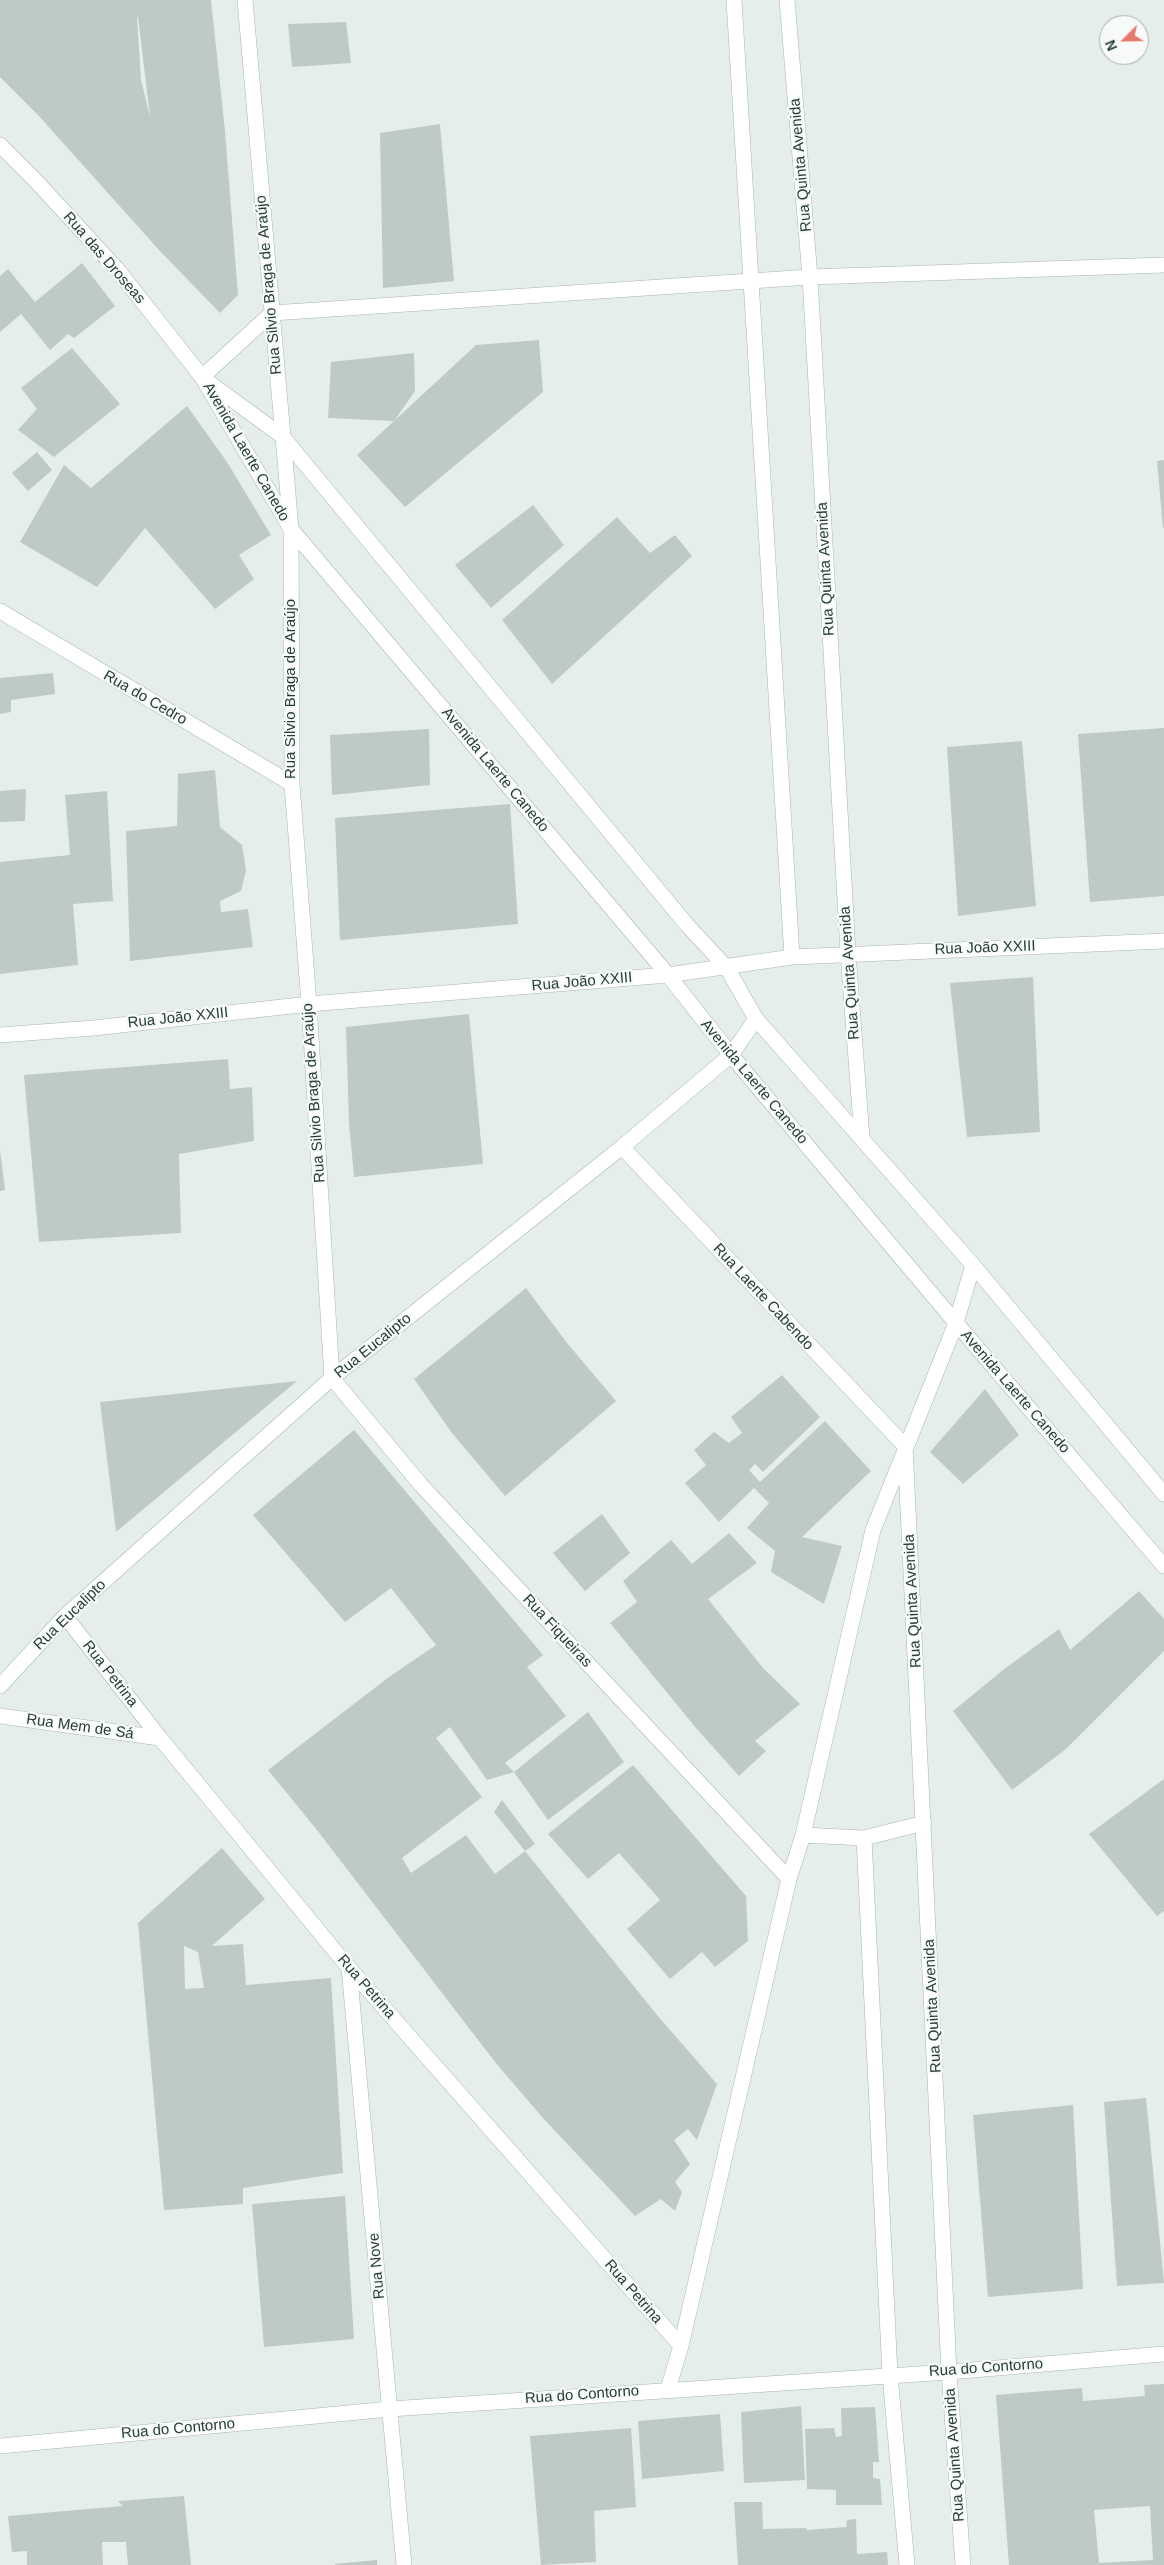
<!DOCTYPE html>
<html>
<head>
<meta charset="utf-8">
<style>
	body { margin:0 }
	#map { position:relative; width:1164px; height:2565px; overflow:hidden; background:#e6eee9; font-family:Arial,sans-serif }
	canvas { display:block }
	.north { position:absolute; left:1099px; top:15px; width:50px; height:50px; box-sizing:border-box; background:#f7faf8; border:1px solid #a3afaa; border-radius:50%; rotate:247deg; font-size:14px; font-weight:700; line-height:20px; text-align:center; color:#263f35 }
	.north::after { content:''; display:block; margin:auto; width:18px; height:22px; background:#e7796b; clip-path:polygon(50% 0,100% 100%,50% 72%,0 100%) }
</style>
</head>
<body>
<div id="map">
<canvas width="1164" height="2565"></canvas>
<div class="north">N</div>
</div>
<script>
const ctx = document.querySelector('canvas').getContext('2d');
ctx.lineJoin = 'round';
function fill(path, color) {
  ctx.fillStyle = color;
  ctx.fill(path, 'evenodd');
}
function poly(rows) {
  const path = new Path2D();
  for (const r of rows) {
    path.moveTo(r[0], r[1]);
    for (let i = 2; i < r.length; i += 2) path.lineTo(r[i], r[i + 1]);
  }
  return path;
}
function trace(path, color, width, dash) {
  ctx.strokeStyle = color;
  ctx.lineWidth = width;
  ctx.lineCap = dash ? 'butt' : 'round';
  ctx.setLineDash(dash || []);
  ctx.stroke(path);
}
function drawText(font, color, halo, rows, align = 'center') {
  ctx.font = font + ' Arial,sans-serif';
  ctx.lineWidth = 4.5;
  ctx.setLineDash([]);
  ctx.textBaseline = 'middle';
  ctx.strokeStyle = halo;
  ctx.fillStyle = color;
  for (const [text, x, y, turn = 0] of rows) {
    ctx.save();
    ctx.translate(x, y);
    ctx.rotate((+turn || 0) * Math.PI / 180);
    ctx.textAlign = isNaN(turn) ? turn : align;
    if (halo) ctx.strokeText(text, 0, 0);
    ctx.fillText(text, 0, 0);
    ctx.restore();
  }
}
const building = poly([
	[0,0,211,0,225,131,238,295,220,313,159,250,38,115,0,77],
	[137,17,138,17,150,117,141,80],
	[346,22,351,63,292,67,288,24],
	[440,124,454,281,383,288,380,133],
	[82,263,115,306,74,338,68,334,50,350,21,314,0,332,0,276,8,269,35,302],
	[539,340,543,392,405,507,357,455,394,421,328,418,331,362,414,353,415,391,394,421,476,345],
	[72,348,120,404,54,457,18,430,37,409,21,388],
	[187,406,227,462,271,535,239,555,254,579,215,609,145,528,97,587,20,542,64,465,91,488],
	[37,452,52,470,28,491,12,473],
	[1164,460,1164,528,1163,528,1157,461],
	[533,505,564,545,491,608,455,565],
	[617,517,650,553,675,535,692,556,552,684,502,620],
	[53,673,55,694,11,700,11,712,0,714,0,678],
	[1164,728,1164,896,1090,902,1078,734],
	[429,729,430,785,332,795,330,735],
	[1022,741,1036,906,958,916,947,747],
	[215,770,220,827,242,845,246,870,241,891,220,901,221,912,248,909,253,947,130,961,126,831,177,826,178,774],
	[26,789,25,821,0,822,0,791],
	[107,791,113,901,73,904,78,965,0,974,0,862,70,855,65,795],
	[510,804,518,924,340,940,335,818],
	[1033,977,1040,1132,967,1137,950,983],
	[469,1014,483,1164,354,1177,349,1123,346,1027],
	[228,1059,230,1089,252,1087,254,1141,179,1154,181,1233,39,1242,24,1075],
	[0,1150,5,1190,0,1191],
	[526,1288,567,1343,616,1401,505,1496,452,1433,414,1379],
	[782,1375,820,1417,763,1472,755,1464,749,1470,760,1482,825,1421,871,1471,802,1537,842,1546,824,1604,771,1572,775,1551,747,1528,769,1503,754,1488,719,1522,685,1483,706,1465,694,1450,714,1432,729,1443,742,1433,731,1417],
	[297,1381,116,1532,100,1402],
	[985,1389,1019,1435,963,1484,930,1452],
	[354,1430,543,1655,527,1667,566,1716,505,1763,514,1772,588,1712,624,1762,548,1820,514,1772,487,1780,450,1727,436,1738,482,1797,402,1858,411,1873,466,1835,495,1874,525,1851,657,2015,717,2084,697,2140,688,2129,674,2140,690,2164,675,2182,682,2192,675,2211,661,2199,635,2216,542,2117,495,2062,317,1830,268,1770,389,1677,436,1645,391,1588,345,1622,253,1515],
	[602,1514,630,1553,585,1591,553,1553],
	[729,1533,757,1563,708,1599,763,1668,800,1704,755,1741,766,1751,739,1776,696,1728,610,1623,637,1602,623,1581,671,1540,692,1564],
	[1139,1591,1164,1619,1164,1651,1066,1749,1012,1790,953,1711,1003,1670,1059,1629,1070,1650],
	[633,1765,746,1896,748,1941,715,1967,702,1952,670,1979,627,1929,660,1900,619,1853,588,1879,548,1834],
	[1164,1779,1164,1911,1157,1916,1089,1834],
	[502,1800,535,1844,525,1851,494,1812],
	[222,1848,265,1899,212,1946,243,1944,246,1985,331,1978,343,2173,243,2188,243,2204,164,2210,138,1923],
	[184,1946,198,1952,204,1988,185,1989],
	[1146,2098,1164,2283,1117,2286,1104,2102],
	[1073,2105,1083,2289,988,2297,973,2115],
	[345,2196,354,2339,264,2347,252,2204],
	[1164,2384,1164,2565,1009,2565,996,2395,1082,2388,1083,2401,1145,2396,1144,2385],
	[1150,2506,1153,2560,1099,2563,1094,2510],
	[801,2406,805,2480,744,2483,741,2412],
	[875,2407,879,2462,873,2462,873,2478,880,2479,882,2505,836,2505,836,2490,807,2489,805,2429,834,2428,836,2437,842,2436,841,2408],
	[720,2414,724,2471,642,2479,638,2421],
	[631,2428,636,2507,594,2511,596,2562,541,2565,530,2436],
	[184,2496,191,2565,128,2565,126,2542,102,2542,103,2565,27,2565,27,2551,12,2552,8,2516,123,2506,118,2501],
	[734,2502,762,2502,763,2529,806,2528,807,2530,846,2527,847,2520,856,2519,857,2554,887,2552,888,2565,738,2565],
	[377,2560,377,2565,335,2565,335,2564]
]);
const minor = poly([
	[245,0,291,529,292,784,309,1004,332,1378,421,1485,789,1879],
	[734,0,792,957],
	[787,0,810,277,848,953,862,1138],
	[202,377,272,313,810,277,1164,265],
	[0,611,292,784],
	[0,1035,94,1028,309,1004,668,975,792,957,1164,941],
	[622,1147,905,1446,949,2372,963,2565],
	[65,1616,160,1738,349,1968,681,2346],
	[0,1686,65,1616,332,1378,622,1147,731,1055,756,1019],
	[0,1716,160,1738],
	[803,1835,864,1838,924,1823],
	[864,1838,890,2375,907,2565],
	[349,1968,404,2565],
	[668,2389,681,2346,789,1879,803,1835,873,1530,956,1323,973,1265],
	[0,2446,390,2409,949,2372,1164,2354]
]);
const tertiary = poly([
	[0,145,35,180,116,268,202,377,291,529,668,975,731,1055,956,1323,1164,1566],
	[207,381,282,436,687,925,727,968,756,1019,973,1265,1164,1494]
]);
const streetNames = [
	["Rua Quinta Avenida",801,165,-95],
	["Rua das Droseas",104,258,49],
	["Rua Silvio Braga de Araújo",269,285,-95],
	["Avenida Laerte Canedo",246,452,60],
	["Rua Quinta Avenida",826,569,-93],
	["Rua Silvio Braga de Araújo",291,689,-90],
	["Rua do Cedro",145,698,30],
	["Avenida Laerte Canedo",495,770,50],
	["Rua João XXIII",985,948,-2],
	["Rua Quinta Avenida",850,973,-94],
	["Rua João XXIII",582,982,-5],
	["Rua João XXIII",178,1018,-6],
	["Avenida Laerte Canedo",754,1082,50],
	["Rua Silvio Braga de Araújo",314,1093,-94],
	["Rua Laerte Cabendo",763,1297,47],
	["Rua Eucalipto",373,1346,-39],
	["Avenida Laerte Canedo",1015,1392,49],
	["Rua Quinta Avenida",913,1601,-93],
	["Rua Eucalipto",70,1615,-44],
	["Rua Fiqueiras",557,1631,47],
	["Rua Petrina",110,1674,52],
	["Rua Mem de Sá",80,1727,8],
	["Rua Petrina",366,1987,49],
	["Rua Quinta Avenida",933,2006,-93],
	["Rua Nove",377,2266,-95],
	["Rua Petrina",633,2292,49],
	["Rua do Contorno",986,2368,-4],
	["Rua do Contorno",582,2395,-4],
	["Rua do Contorno",178,2429,-5],
	["Rua Quinta Avenida",955,2455,-94]
];
fill(building, '#becbc5');
trace(minor, '#a9b6af', 16);
trace(tertiary, '#a9b6af', 16);
trace(minor, '#fff', 15);
trace(tertiary, '#fff', 15);
drawText('15px', '#263f35', '#f7faf8', streetNames);
</script>
</body>
</html>
